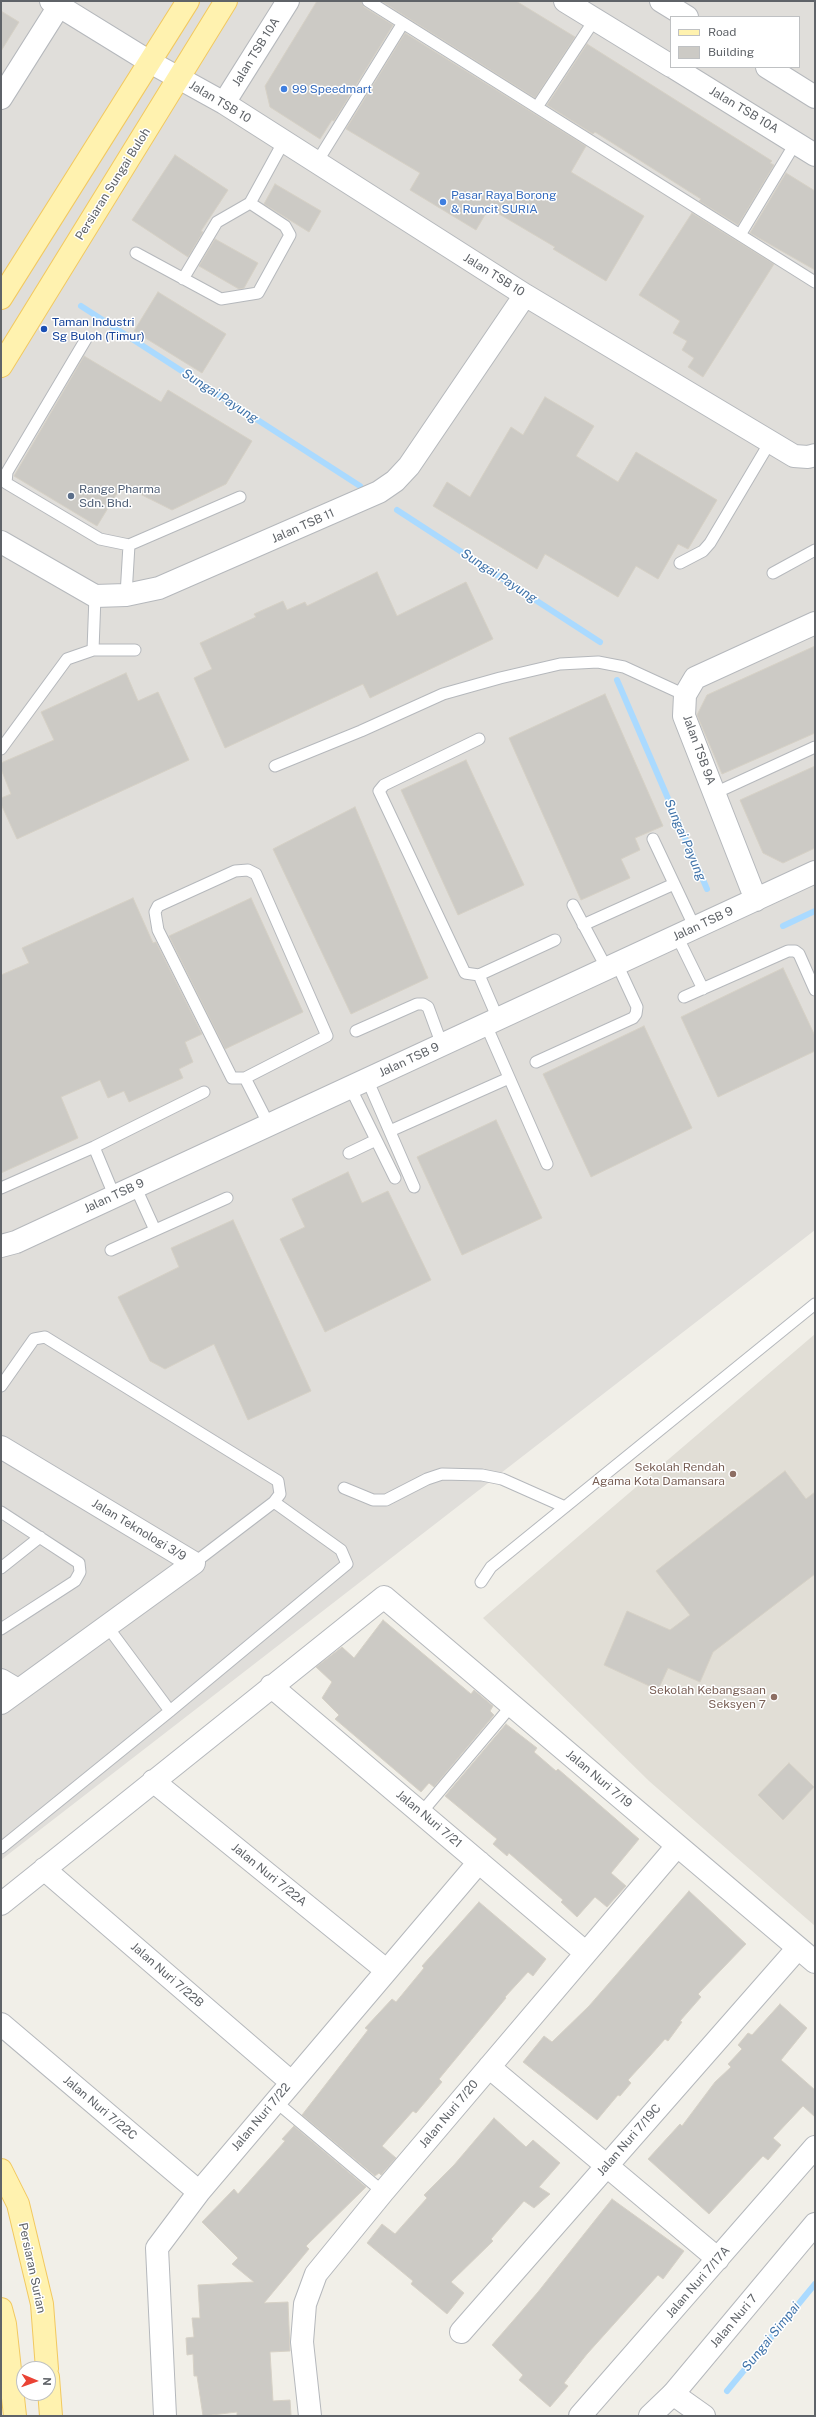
<!DOCTYPE html>
<html>
<head>
<meta charset="utf-8">
<style>
	body { margin:0 }
	#map { position:relative; width:816px; height:2417px; overflow:hidden; background:#f1efe8; font-family:"Public Sans",sans-serif }
	canvas { display:block }
	.frame { position:absolute; inset:0; border:2px solid #5f6368; pointer-events:none }
	.legend { position:absolute; left:670px; top:16px; width:130px; height:52px; box-sizing:border-box; background:#fff; border:1px solid #bfc1c3; margin:0; padding:5px 7px; list-style:none; font-size:12px; color:#5f6368 }
	.legend li { display:flex; align-items:center; gap:8px; height:20px }
	.legend b { width:20px; border:1px solid #bfc1c3 }
	.north { position:absolute; left:16px; top:2361px; width:40px; height:40px; box-sizing:border-box; background:#fff; border:1px solid #bfc1c3; border-radius:50%; rotate:92deg; font-size:11px; font-weight:700; line-height:16px; text-align:center; color:#5f6368 }
	.north::after { content:''; display:block; margin:auto; width:14px; height:18px; background:#ea4335; clip-path:polygon(50% 0,100% 100%,50% 72%,0 100%) }
</style>
</head>
<body>
<div id="map">
<canvas width="816" height="2417"></canvas>
<div class="frame"></div>
<ul class="legend">
<li><b style="height:5px;background:#fff2af"></b>Road</li>
<li><b style="height:11px;background:#cccac5"></b>Building</li>
</ul>
<div class="north">N</div>
</div>
<script>
const ctx = document.querySelector('canvas').getContext('2d');
ctx.lineJoin = 'round';
function fill(path, color) {
  ctx.fillStyle = color;
  ctx.fill(path, 'evenodd');
}
function poly(rows) {
  const path = new Path2D();
  for (const r of rows) {
    path.moveTo(r[0], r[1]);
    for (let i = 2; i < r.length; i += 2) path.lineTo(r[i], r[i + 1]);
  }
  return path;
}
function trace(path, color, width, dash) {
  ctx.strokeStyle = color;
  ctx.lineWidth = width;
  ctx.lineCap = dash ? 'butt' : 'round';
  ctx.setLineDash(dash || []);
  ctx.stroke(path);
}
function drawText(font, color, halo, rows, align = 'center') {
  ctx.font = font + ' "Public Sans",sans-serif';
  ctx.lineWidth = 3;
  ctx.setLineDash([]);
  ctx.textBaseline = 'middle';
  ctx.strokeStyle = halo;
  ctx.fillStyle = color;
  for (const [text, x, y, turn = 0] of rows) {
    ctx.save();
    ctx.translate(x, y);
    ctx.rotate((+turn || 0) * Math.PI / 180);
    ctx.textAlign = isNaN(turn) ? turn : align;
    if (halo) ctx.strokeText(text, 0, 0);
    ctx.fillText(text, 0, 0);
    ctx.restore();
  }
}
const industrial = poly([
	[1,1,815,1,815,1230,1,1860],
	[671,17,799,17,799,67,671,67]
]);
const education = poly([
	[815,1334,815,1926,649,1781,483,1618]
]);
const stream = poly([
	[81,306,360,486],
	[397,510,600,642],
	[617,680,707,889],
	[783,926,815,911],
	[727,2391,815,2284]
]);
const building = poly([
	[317,1,361,1,364,7,393,25,334,121,332,120,320,139,270,107,265,86,317,1],
	[381,1,516,1,575,37,535,98,381,1],
	[1,11,19,22,1,51,1,11],
	[405,33,586,146,571,172,644,216,606,281,553,249,555,247,489,208,476,230,410,190,420,173,346,129,405,33],
	[587,44,772,161,770,163,774,165,738,225,699,201,701,199,595,132,593,134,547,105,587,44],
	[175,155,228,190,201,231,203,232,188,257,132,220,175,155],
	[786,173,815,191,815,270,750,233,786,173],
	[275,184,321,211,309,232,264,204,275,184],
	[692,213,774,264,703,377,688,367,694,358,682,350,687,341,673,333,680,321,639,295,692,213],
	[215,239,258,263,244,288,239,289,199,266,215,239],
	[158,292,226,334,202,373,134,331,158,292],
	[84,356,161,402,168,390,252,441,226,484,172,510,122,485,97,526,14,476,84,356],
	[545,397,594,426,576,456,618,482,636,452,717,500,688,549,678,544,658,579,636,566,618,597,545,554,537,569,433,506,447,482,470,497,511,427,523,435,545,397],
	[377,572,397,616,466,582,493,639,370,698,363,684,225,748,194,678,212,669,200,643,256,617,254,614,283,601,287,610,305,602,307,606,377,572],
	[815,646,815,733,722,774,697,715,707,695,815,646],
	[126,673,138,701,158,692,189,760,17,839,1,804,1,798,11,794,1,769,1,763,54,740,41,712,126,673],
	[605,694,663,826,635,838,640,850,621,859,630,878,581,900,509,738,605,694],
	[466,760,524,885,458,915,401,790,466,760],
	[815,766,815,848,783,863,763,853,740,800,815,766],
	[355,807,428,978,351,1014,273,849,355,807],
	[133,898,153,943,156,942,202,1034,185,1042,193,1062,179,1069,183,1078,129,1102,124,1091,108,1098,100,1080,61,1097,78,1138,1,1173,1,975,29,963,22,948,133,898],
	[251,898,303,1012,225,1049,169,936,251,898],
	[783,968,815,1036,815,1051,718,1097,681,1017,783,968],
	[644,1026,692,1128,591,1177,543,1074,644,1026],
	[496,1120,542,1218,462,1255,417,1157,496,1120],
	[348,1172,362,1203,388,1191,431,1280,325,1332,280,1239,305,1227,292,1199,348,1172],
	[233,1220,311,1391,248,1420,214,1344,165,1369,150,1361,118,1297,179,1267,171,1248,233,1220],
	[785,1471,806,1499,815,1492,815,1574,713,1652,700,1682,668,1668,658,1690,604,1665,627,1611,670,1630,690,1615,656,1571,785,1471],
	[383,1620,471,1694,474,1690,493,1706,490,1711,494,1715,434,1787,429,1783,421,1792,335,1719,339,1715,322,1698,332,1682,316,1667,342,1647,354,1658,383,1620],
	[506,1724,537,1748,534,1752,556,1771,558,1769,639,1839,611,1873,626,1886,607,1907,595,1897,577,1917,561,1902,563,1900,509,1853,507,1856,493,1844,497,1839,445,1796,506,1724],
	[789,1763,814,1787,783,1820,758,1795,789,1763],
	[689,1891,746,1944,698,1994,701,1997,680,2021,682,2022,668,2041,665,2039,650,2056,628,2080,631,2083,620,2096,618,2095,597,2120,523,2062,544,2036,552,2042,589,2006,689,1891],
	[479,1902,546,1959,533,1976,528,1972,505,1997,506,1998,439,2079,442,2082,416,2113,413,2111,382,2146,396,2158,381,2175,379,2173,375,2176,302,2115,368,2030,365,2028,392,1999,396,2002,424,1968,422,1966,479,1902],
	[780,2004,807,2028,781,2060,815,2090,815,2117,803,2106,773,2138,781,2145,768,2160,763,2156,709,2214,648,2159,680,2124,682,2126,715,2082,731,2067,728,2064,742,2049,738,2045,748,2033,752,2035,780,2004],
	[494,2118,526,2147,533,2140,560,2163,539,2187,550,2194,534,2208,524,2201,491,2239,493,2241,451,2282,464,2293,447,2314,411,2284,413,2281,367,2243,382,2224,395,2234,427,2198,424,2195,454,2165,494,2118],
	[294,2126,366,2187,306,2246,309,2249,264,2303,288,2302,290,2351,270,2352,273,2401,290,2400,291,2415,237,2416,237,2412,203,2416,197,2376,194,2376,193,2354,187,2355,186,2338,194,2337,192,2318,200,2318,198,2285,254,2282,232,2264,238,2258,202,2222,234,2189,238,2194,285,2141,282,2139,294,2126],
	[612,2199,684,2251,663,2279,658,2275,587,2354,564,2383,568,2386,550,2407,519,2380,523,2375,492,2345,538,2292,612,2199]
]);
const service = poly([
	[368,1,815,282],
	[537,107,595,19],
	[317,162,403,23],
	[740,235,796,142],
	[136,253,221,299,258,293,290,235,285,226,250,203],
	[183,279,217,222,250,203,284,141],
	[86,339,7,472,6,483,100,539,129,545,240,497],
	[680,563,703,551,710,543,770,442],
	[773,573,815,550],
	[126,595,129,545],
	[93,650,95,596],
	[479,739,384,785,379,791,465,973,479,975,555,940],
	[1,749,67,659,93,650,135,650],
	[275,766,361,731,443,694,500,678,560,664,598,662,624,667,685,695],
	[715,793,815,747],
	[653,839,695,928],
	[248,870,256,874,327,1036,245,1078,232,1078,158,930,155,912,158,906,235,871,248,870],
	[573,905,607,969],
	[583,925,674,884],
	[677,936,703,989],
	[479,975,498,1019],
	[684,997,788,951,795,951,799,954,815,990],
	[486,1025,547,1164],
	[356,1031,417,1004,423,1004,428,1007,442,1045],
	[536,1062,633,1018,636,1014,637,1007,617,964],
	[245,1078,269,1125],
	[367,1079,414,1187],
	[350,1087,395,1178],
	[390,1131,509,1078],
	[94,1147,114,1195],
	[349,1153,376,1140],
	[135,1186,155,1230],
	[1,1188,94,1147,204,1092],
	[111,1250,227,1198],
	[1,1386,34,1339,45,1337,278,1481,280,1494,274,1502,194,1563],
	[344,1488,373,1500,386,1500,427,1479,442,1474,482,1475,502,1479,565,1507],
	[1,1512,79,1563,80,1572,75,1581,1,1629],
	[1,1568,40,1537],
	[481,1582,491,1567,815,1304],
	[107,1626,170,1711],
	[421,1813,512,1705],
	[1,1848,170,1711,347,1564,341,1550,274,1502],
	[275,2101,383,2192]
]);
const minor = poly([
	[51,1,150,62,224,103,525,295,794,456,808,457,815,455],
	[565,1,671,66],
	[661,1,687,17],
	[673,67,815,155],
	[767,67,815,97],
	[1,98,59,6],
	[224,103,288,1],
	[1,542,95,596,126,595,159,588,379,492,395,481,409,466,525,295],
	[756,900,684,716,685,695,695,678,815,623],
	[1,1246,16,1242,815,872],
	[1,1447,194,1563,1,1703],
	[1,1680,18,1690],
	[271,1686,586,1953],
	[153,1781,386,1970],
	[44,1869,291,2082],
	[1,1904,384,1597,815,1962],
	[1,2024,199,2192],
	[489,2067,718,2259],
	[461,2332,798,1948],
	[673,2394,704,2416],
	[165,2416,157,2248,199,2192,479,1862],
	[310,2416,302,2342,305,2304,316,2274,383,2192,677,1846],
	[580,2416,815,2147]
]);
const tertiary = poly([
	[650,2416,673,2394,815,2224]
]);
const primary = poly([
	[1,298,188,1],
	[1,366,226,1],
	[1,2170,18,2204,42,2304,47,2369],
	[1,2309,5,2324,15,2416],
	[48,2377,51,2416]
]);
const markers = [
	[284,89,4,"#3f7fe0"],
	[443,202,4,"#3f7fe0"],
	[44,329,4,"#1a4fb4"],
	[71,496,4,"#5c6f8a"],
	[733,1474,4,"#8d6e63"],
	[774,1697,4,"#8d6e63"]
];
const streetNames = [
	["Jalan TSB 10A",256,52,-58],
	["Jalan TSB 10",220,102,31],
	["Jalan TSB 10A",744,110,31],
	["Persiaran Sungai Buloh",113,184,-58],
	["Jalan TSB 10",494,275,32],
	["Jalan TSB 11",303,526,-24],
	["Jalan TSB 9A",699,750,70],
	["Jalan TSB 9",703,924,-25],
	["Jalan TSB 9",409,1060,-25],
	["Jalan TSB 9",114,1196,-25],
	["Jalan Teknologi 3/9",139,1530,31],
	["Jalan Nuri 7/19",599,1779,40],
	["Jalan Nuri 7/21",429,1819,40],
	["Jalan Nuri 7/22A",269,1875,39],
	["Jalan Nuri 7/22B",167,1975,41],
	["Jalan Nuri 7/22C",100,2108,40],
	["Jalan Nuri 7/20",449,2114,-50],
	["Jalan Nuri 7/22",261,2117,-50],
	["Jalan Nuri 7/19C",629,2140,-49],
	["Persiaran Surian",32,2268,78],
	["Jalan Nuri 7/17A",698,2282,-49],
	["Jalan Nuri 7",734,2321,-50]
];
const shopNames = [
	["99 Speedmart",292,89],
	["Pasar Raya Borong",451,195],
	["& Runcit SURIA",451,209]
];
const transitNames = [
	["Taman Industri",52,322],
	["Sg Buloh (Timur)",52,336]
];
const serviceNames = [
	["Range Pharma",79,489],
	["Sdn. Bhd.",79,503]
];
const educationNames = [
	["Sekolah Rendah",725,1467],
	["Agama Kota Damansara",725,1481],
	["Sekolah Kebangsaan",766,1690],
	["Seksyen 7",766,1704]
];
const waterNames = [
	["Sungai Payung",220,396,33],
	["Sungai Payung",499,576,33],
	["Sungai Payung",685,840,67],
	["Sungai Simpai",771,2337,-51]
];
fill(industrial, '#e0deda');
fill(education, '#e1ded6');
trace(stream, '#aadaff', 6);
fill(building, '#cccac5');
trace(building, '#d6d1c6', 1);
trace(service, '#b5b8bc', 13);
trace(minor, '#b5b8bc', 24);
trace(tertiary, '#b5b8bc', 24);
trace(primary, '#f2c960', 24);
trace(service, '#fff', 11);
trace(minor, '#fff', 22);
trace(tertiary, '#fff', 22);
trace(primary, '#fff2af', 22);
for (const [x, y, r, color] of markers) {
  const dot = new Path2D();
  dot.arc(x, y, r, 0, 2 * Math.PI);
  ctx.fillStyle = color;
  ctx.fill(dot);
  trace(dot, '#fff', 1.5);
}
drawText('12px', '#5f6368', '#fff', streetNames);
drawText('12px', '#366cbe', '#fff', shopNames, 'left');
drawText('12px', '#164399', '#fff', transitNames, 'left');
drawText('12px', '#4e5e75', '#fff', serviceNames, 'left');
drawText('12px', '#785e54', '#fff', educationNames, 'right');
drawText('italic 13px', '#4174aa', '#fff', waterNames);
</script>
</body>
</html>
